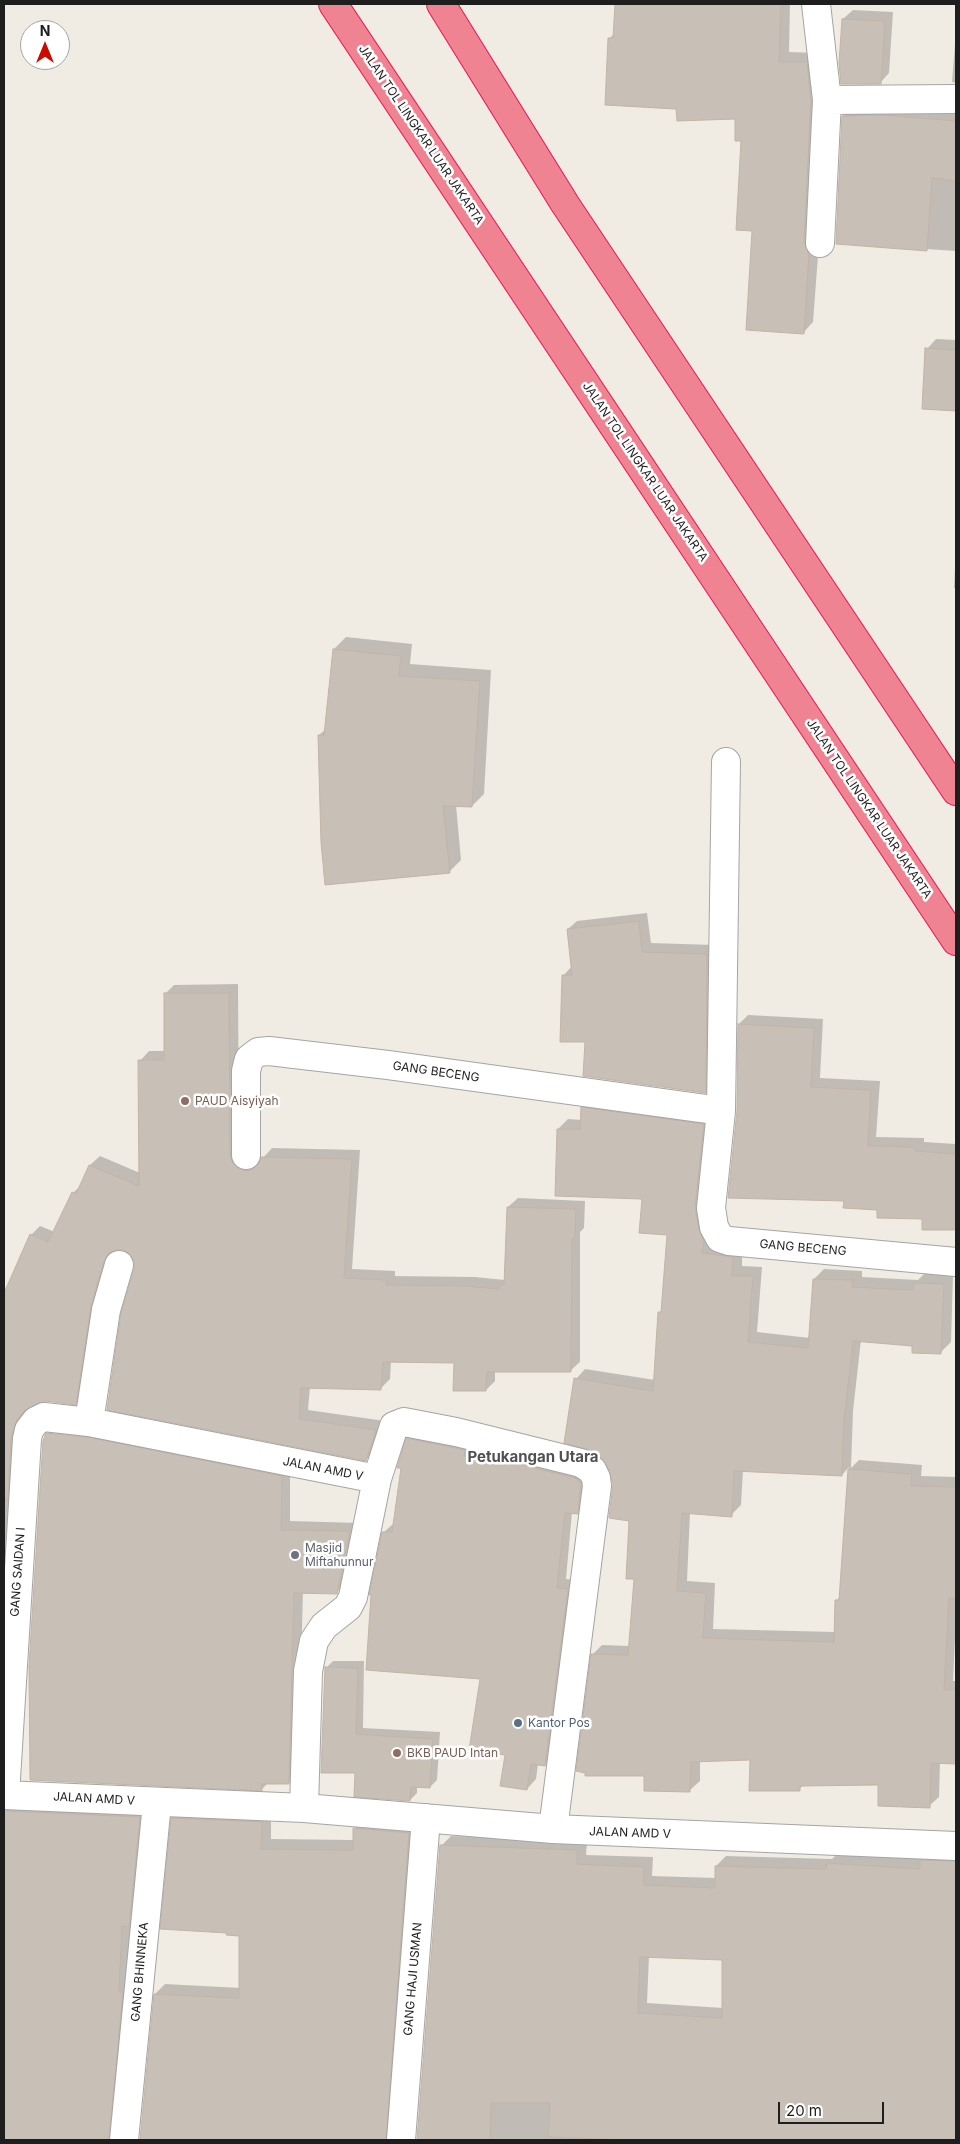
<!DOCTYPE html>
<html>
<head>
<meta charset="utf-8">
<style>
	body { margin:0 }
	#map { position:relative; width:960px; height:2144px; overflow:hidden; background:#f0ece3; font-family:Inter,sans-serif }
	canvas { display:block }
	.frame { position:absolute; inset:0; border:5px solid #1e1e1e; pointer-events:none }
	.north { position:absolute; left:20px; top:20px; width:50px; height:50px; box-sizing:border-box; background:#fff; border:1px solid #a5a5a5; border-radius:50%; rotate:0deg; font-size:14px; font-weight:700; line-height:20px; text-align:center; color:#1e1e1e }
	.north::after { content:''; display:block; margin:auto; width:18px; height:22px; background:#cc0b00; clip-path:polygon(50% 0,100% 100%,50% 72%,0 100%) }
	.scale { position:absolute; left:778px; top:2102px; width:106px; height:22px; box-sizing:border-box; border:2px solid #1e1e1e; border-top:0; padding-left:6px; font-size:15px; line-height:18px; white-space:nowrap; color:#1e1e1e; -webkit-text-stroke:4px #fff; paint-order:stroke }
</style>
</head>
<body>
<div id="map">
<canvas width="960" height="2144"></canvas>
<div class="frame"></div>
<div class="north">N</div>
<div class="scale">20 m</div>
</div>
<script>
const ctx = document.querySelector('canvas').getContext('2d');
ctx.lineJoin = 'round';
function fill(path, color) {
  ctx.fillStyle = color;
  ctx.fill(path, 'evenodd');
}
function poly(rows) {
  const path = new Path2D();
  for (const r of rows) {
    path.moveTo(r[0], r[1]);
    for (let i = 2; i < r.length; i += 2) path.lineTo(r[i], r[i + 1]);
  }
  return path;
}
function trace(path, color, width, dash) {
  ctx.strokeStyle = color;
  ctx.lineWidth = width;
  ctx.lineCap = dash ? 'butt' : 'round';
  ctx.setLineDash(dash || []);
  ctx.stroke(path);
}
function drawText(font, color, halo, rows, align = 'center') {
  ctx.font = font + ' Inter,sans-serif';
  ctx.lineWidth = 5;
  ctx.setLineDash([]);
  ctx.textBaseline = 'middle';
  ctx.strokeStyle = halo;
  ctx.fillStyle = color;
  for (const [text, x, y, turn = 0] of rows) {
    ctx.save();
    ctx.translate(x, y);
    ctx.rotate((+turn || 0) * Math.PI / 180);
    ctx.textAlign = isNaN(turn) ? turn : align;
    if (halo) ctx.strokeText(text, 0, 0);
    ctx.fillText(text, 0, 0);
    ctx.restore();
  }
}
const shadow = poly([
	[616,4,790,4,789,52,817,53,819,243,813,322,803,333,753,230,742,140,736,118,678,108,609,39,615,33],
	[853,10,893,12,889,73,880,83,843,19],
	[956,31,956,83,952,82],
	[853,106,956,110,956,251,837,243,843,116],
	[936,339,956,340,956,409,923,408,927,349],
	[956,545,956,588,954,588],
	[346,637,412,644,410,664,491,670,484,794,472,806,456,805,461,860,449,872,319,735,326,729,334,649],
	[647,913,651,943,715,945,714,1083,705,1092,586,1041,563,976,572,966,568,929,577,921],
	[238,984,239,1145,256,1162,261,1160,272,1148,360,1150,352,1269,395,1271,395,1276,475,1277,505,1280,508,1207,518,1198,585,1201,584,1228,580,1232,580,1362,570,1371,495,1371,495,1381,486,1390,455,1362,391,1361,390,1379,381,1388,310,1387,308,1410,385,1421,375,1450,366,1460,108,1409,135,1269,135,1260,131,1253,123,1249,113,1249,100,1295,85,1394,75,1404,46,1400,37,1402,29,1407,23,1416,4,1605,4,1290,7,1287,31,1235,40,1226,55,1232,73,1193,82,1184,90,1165,100,1156,140,1173,140,1061,149,1051,165,1051,165,994,174,985],
	[748,1015,823,1019,820,1078,880,1081,876,1137,924,1138,924,1142,956,1144,956,1229,923,1228,923,1218,845,1200,738,1111,739,1024],
	[592,1098,713,1115,705,1196,742,1248,742,1266,762,1267,757,1332,810,1338,814,1279,824,1269,862,1271,862,1277,918,1280,925,1273,953,1275,951,1342,941,1352,913,1345,861,1340,853,1411,851,1468,859,1460,922,1465,921,1476,956,1477,956,1618,953,1681,956,1681,956,1762,940,1762,939,1797,929,1806,880,1784,804,1785,799,1789,751,1759,700,1760,700,1781,690,1790,645,1775,592,1655,602,1645,630,1646,635,1578,630,1520,614,1484,576,1379,585,1369,655,1380,659,1313,663,1309,668,1234,644,1198,558,1129,568,1119,582,1120,582,1108],
	[849,1467,840,1597,836,1601,835,1632,713,1629,715,1583,687,1581,690,1513,731,1515,741,1505,743,1470,842,1475],
	[56,1425,290,1467,290,1521,359,1523,346,1583,337,1592,303,1591,298,1774,289,1783,268,1783,262,1789,47,1434],
	[51,1433,93,1437,93,1439,51,1435],
	[417,1430,584,1469,586,1504,577,1513,572,1512,566,1579,577,1580,554,1756,545,1765,538,1764,536,1779,527,1789,507,1754,481,1678,383,1533,394,1523,408,1439],
	[333,1661,364,1661,363,1728,440,1732,437,1780,430,1787,417,1786,417,1793,410,1800,356,1772,326,1668],
	[4,1797,149,1807,139,1916,131,1923,122,2140,4,2140],
	[182,1809,271,1812,271,1839,354,1840,355,1828,364,1819,418,1823,399,2140,141,2140,155,1994,165,1984,241,1988,241,1935,172,1818],
	[451,1836,587,1840,586,1855,653,1857,652,1876,716,1878,716,1866,726,1856,832,1859,838,1853,923,1859,931,1851,956,1852,956,2140,418,2140,441,1846],
	[649,1956,723,1959,723,2008,647,2003]
]);
const building = poly([
	[615,4,781,4,779,62,807,62,811,101,804,242,809,254,804,334,746,330,752,231,736,230,741,141,735,141,735,119,677,121,676,109,605,105,608,38,613,38,615,4],
	[842,19,885,21,881,84,841,84,839,63,842,19],
	[883,115,956,121,956,181,932,178,927,251,836,244,842,116,883,115],
	[925,348,956,350,956,411,922,409,925,348],
	[333,649,401,656,399,676,480,681,472,807,443,806,450,873,325,885,321,842,318,735,324,735,333,649],
	[639,921,642,952,707,954,706,1093,583,1076,585,1042,560,1042,562,975,572,975,567,929,639,921],
	[164,993,229,993,230,1155,232,1162,238,1168,246,1171,253,1169,259,1163,261,1157,352,1159,344,1278,386,1280,386,1285,465,1286,499,1289,499,1285,504,1285,507,1207,576,1209,575,1239,572,1239,571,1372,487,1372,486,1391,453,1391,454,1363,383,1362,381,1390,301,1388,299,1419,376,1430,366,1461,107,1410,121,1313,134,1269,134,1262,131,1255,124,1250,116,1250,109,1253,104,1261,91,1306,76,1405,46,1401,38,1403,24,1411,17,1420,11,1438,8,1499,4,1498,4,1293,30,1234,48,1242,72,1192,76,1194,89,1165,139,1186,138,1060,164,1060,164,993],
	[738,1024,814,1028,811,1087,871,1090,868,1146,915,1147,915,1151,956,1154,956,1230,922,1230,922,1219,877,1218,877,1210,843,1208,844,1201,728,1198,737,1111,738,1024],
	[581,1107,704,1124,695,1207,699,1230,704,1241,702,1253,733,1257,732,1276,753,1276,748,1342,808,1348,813,1279,853,1280,852,1287,913,1290,914,1283,944,1284,941,1354,912,1353,912,1346,853,1341,844,1422,842,1476,734,1471,732,1517,682,1513,677,1591,706,1593,703,1638,834,1642,835,1600,839,1600,848,1469,912,1474,911,1486,956,1487,956,1599,949,1598,944,1690,956,1690,956,1764,931,1763,930,1808,878,1806,878,1785,800,1786,800,1791,749,1791,750,1760,691,1762,690,1792,644,1791,644,1776,585,1776,585,1773,576,1771,591,1654,628,1655,634,1579,626,1579,629,1521,609,1518,613,1484,606,1463,589,1450,564,1443,574,1378,653,1391,658,1312,661,1312,667,1235,639,1233,642,1199,555,1196,557,1129,580,1129,581,1107],
	[46,1433,87,1437,282,1476,281,1530,350,1531,337,1594,294,1593,289,1784,262,1784,262,1791,30,1780,29,1666,43,1441,46,1433],
	[406,1438,465,1450,464,1456,506,1461,575,1478,581,1483,578,1514,565,1513,557,1588,568,1589,545,1766,531,1764,527,1790,500,1786,505,1755,469,1750,480,1679,366,1670,371,1595,369,1595,382,1532,392,1532,401,1468,397,1468,406,1438],
	[325,1667,358,1668,356,1734,433,1739,430,1788,411,1787,410,1801,354,1797,355,1773,321,1773,325,1667],
	[4,1811,140,1817,129,1927,122,1926,119,1992,123,1992,109,2140,4,2140,4,1811],
	[171,1818,262,1822,261,1849,353,1850,353,1828,409,1833,386,2140,140,2140,154,1994,239,1998,239,1936,226,1935,227,1933,160,1929,171,1818],
	[440,1845,577,1850,577,1864,644,1867,643,1885,715,1888,715,1866,826,1869,827,1863,920,1869,920,1860,956,1861,956,2140,628,2140,548,2137,550,2103,491,2103,490,2140,417,2140,440,1845],
	[640,1957,722,1960,722,2018,638,2013,640,1957]
]);
const minor = poly([
	[816,4,827,100],
	[820,243,827,100,956,99],
	[721,1111,726,762],
	[246,1155,246,1071,249,1059,258,1052,269,1051,388,1065,721,1111,711,1208,714,1227,720,1238,729,1241,956,1262],
	[89,1422,106,1310,119,1265],
	[377,1479,394,1426,404,1422,456,1432,581,1463,592,1470,596,1478,597,1486,553,1829],
	[4,1795,304,1808,553,1829,956,1846],
	[5,1795,27,1439,29,1430,36,1421,44,1417,89,1422,377,1479,353,1597,348,1607,324,1626,314,1641,308,1671,304,1808],
	[124,2140,157,1803],
	[401,2140,426,1818]
]);
const highway = poly([
	[333,4,956,941],
	[441,4,565,204,956,791]
]);
const markers = [
	[185,1101,5,"#8d6e63"],
	[295,1555,5,"#6b7280"],
	[518,1723,5,"#5c6f8a"],
	[397,1753,5,"#8d6e63"]
];
const streetNames = [
	["JALAN TOL LINGKAR LUAR JAKARTA",421,135,56],
	["JALAN TOL LINGKAR LUAR JAKARTA",645,472,56],
	["JALAN TOL LINGKAR LUAR JAKARTA",869,809,56],
	["GANG BECENG",436,1072,8],
	["GANG BECENG",803,1248,5],
	["JALAN AMD V",323,1469,11],
	["GANG SAIDAN I",18,1572,-86],
	["JALAN AMD V",94,1799,3],
	["JALAN AMD V",630,1833,2],
	["GANG BHINNEKA",140,1972,-85],
	["GANG HAJI USMAN",413,1979,-85]
];
const educationNames = [
	["PAUD Aisyiyah",195,1101],
	["BKB PAUD Intan",407,1753]
];
const worshipNames = [
	["Masjid",305,1548],
	["Miftahunnur",305,1562]
];
const serviceNames = [
	["Kantor Pos",528,1723]
];
const quarterNames = [
	["Petukangan Utara",533,1457]
];
fill(shadow, '#0003');
fill(building, '#c8bfb6');
trace(building, '#c3b3a4', 1);
trace(minor, '#a5a5a5', 30);
trace(highway, '#eb1352', 30);
trace(minor, '#fff', 28);
trace(highway, '#ef8392', 28);
for (const [x, y, r, color] of markers) {
  const dot = new Path2D();
  dot.arc(x, y, r, 0, 2 * Math.PI);
  ctx.fillStyle = color;
  ctx.fill(dot);
  trace(dot, '#fff', 2);
}
drawText('12px', '#1e1e1e', '#fff', streetNames);
drawText('12px', '#785e54', '#fff', educationNames, 'left');
drawText('12px', '#5b616d', '#fff', worshipNames, 'left');
drawText('12px', '#4e5e75', '#fff', serviceNames, 'left');
drawText('bold 15px', '#515151', '#fff', quarterNames);
</script>
</body>
</html>
